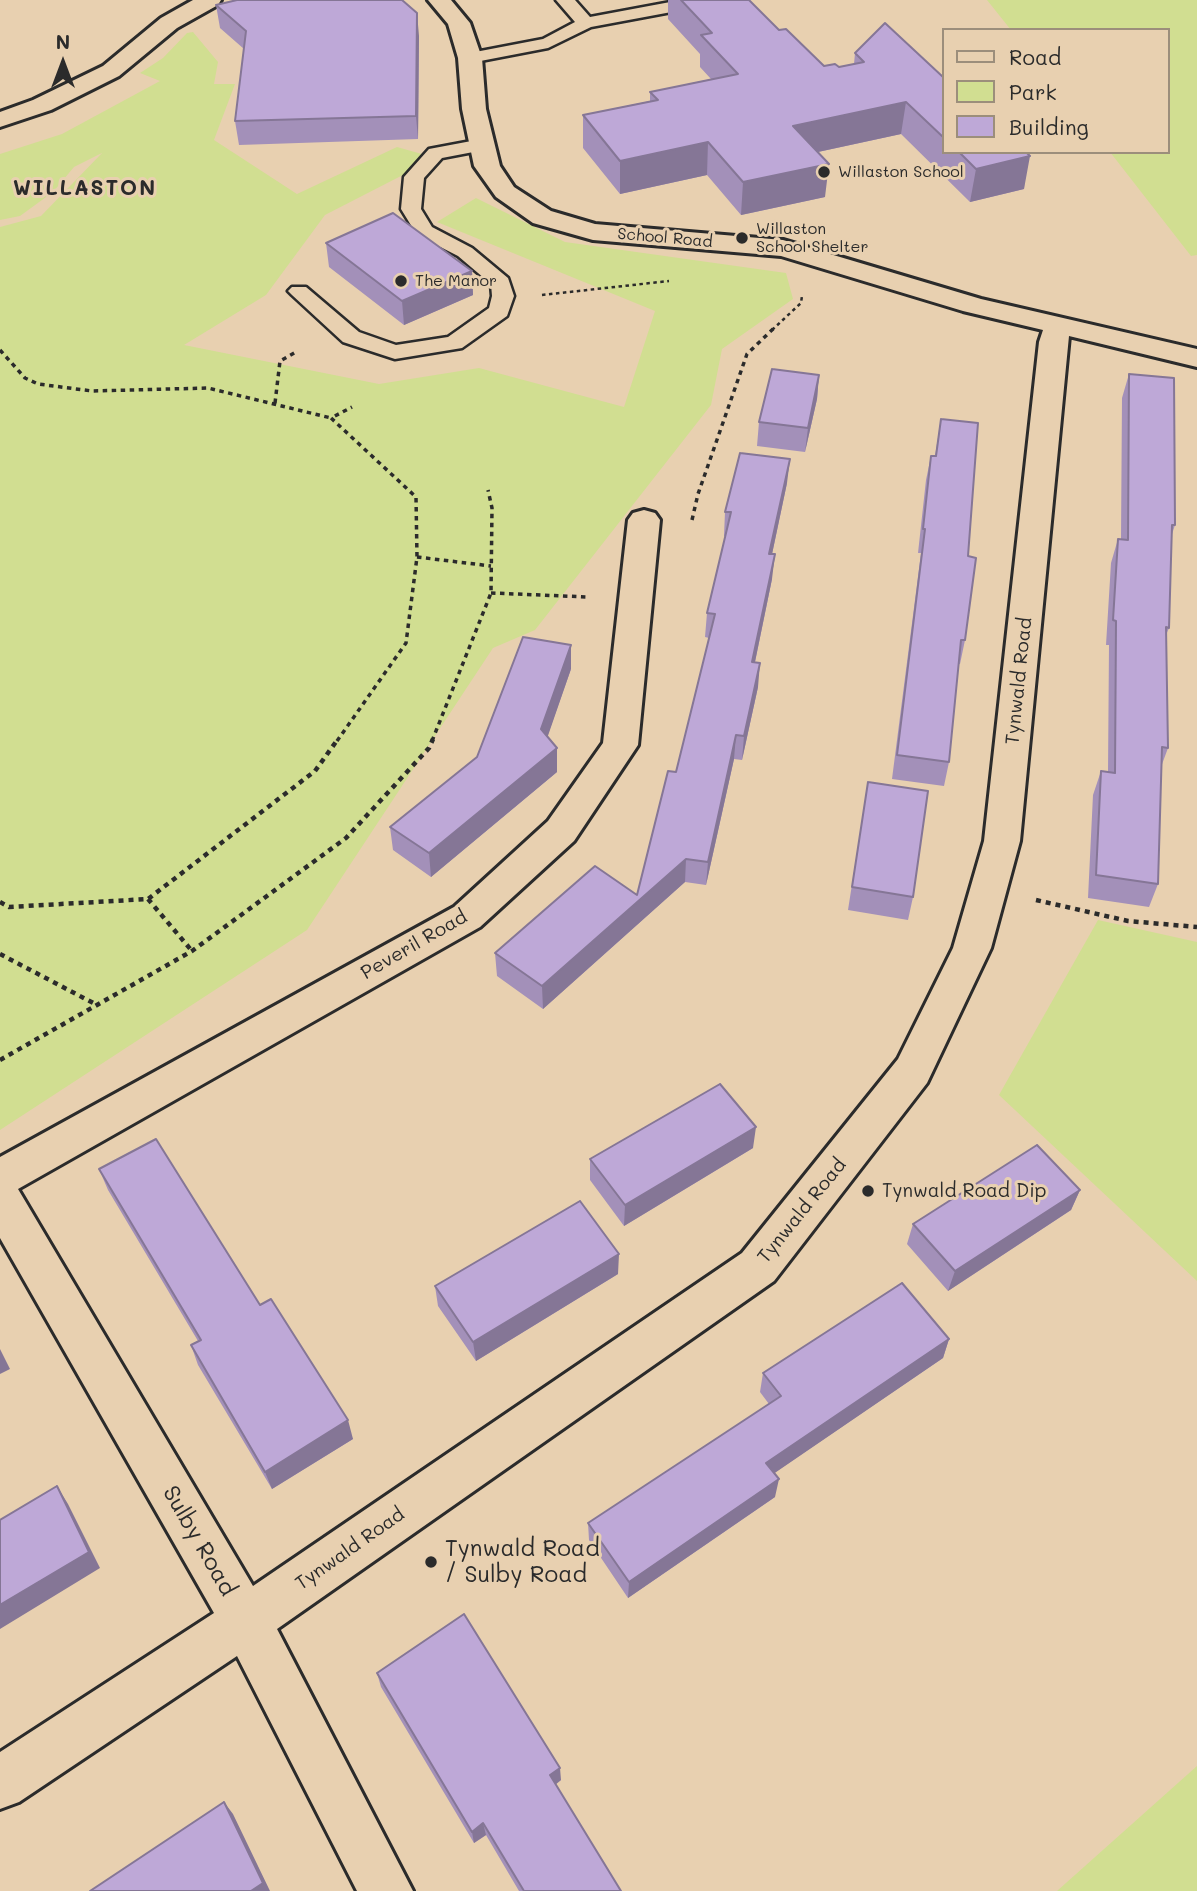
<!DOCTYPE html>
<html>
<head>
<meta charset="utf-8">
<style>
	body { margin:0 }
	#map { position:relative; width:1197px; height:1891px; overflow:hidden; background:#e8d0b0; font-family:Mali,sans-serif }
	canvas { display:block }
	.legend { position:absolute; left:942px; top:28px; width:228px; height:126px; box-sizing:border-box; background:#e8d0b0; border:2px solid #9c8e7b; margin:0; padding:9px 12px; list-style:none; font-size:21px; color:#2b2b2b }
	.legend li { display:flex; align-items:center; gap:14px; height:35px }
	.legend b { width:35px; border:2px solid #9c8e7b }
	.north { position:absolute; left:28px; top:28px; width:70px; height:70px; -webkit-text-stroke:5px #e8d0b0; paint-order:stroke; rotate:0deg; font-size:19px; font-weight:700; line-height:28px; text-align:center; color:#2b2b2b }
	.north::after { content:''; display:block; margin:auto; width:24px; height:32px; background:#2b2b2b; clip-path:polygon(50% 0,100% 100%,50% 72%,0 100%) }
</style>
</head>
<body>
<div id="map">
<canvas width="1197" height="1891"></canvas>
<ul class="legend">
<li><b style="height:9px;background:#e8d0b0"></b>Road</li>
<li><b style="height:19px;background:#d1de91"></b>Park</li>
<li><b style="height:19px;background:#bea8d7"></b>Building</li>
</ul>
<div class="north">N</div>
</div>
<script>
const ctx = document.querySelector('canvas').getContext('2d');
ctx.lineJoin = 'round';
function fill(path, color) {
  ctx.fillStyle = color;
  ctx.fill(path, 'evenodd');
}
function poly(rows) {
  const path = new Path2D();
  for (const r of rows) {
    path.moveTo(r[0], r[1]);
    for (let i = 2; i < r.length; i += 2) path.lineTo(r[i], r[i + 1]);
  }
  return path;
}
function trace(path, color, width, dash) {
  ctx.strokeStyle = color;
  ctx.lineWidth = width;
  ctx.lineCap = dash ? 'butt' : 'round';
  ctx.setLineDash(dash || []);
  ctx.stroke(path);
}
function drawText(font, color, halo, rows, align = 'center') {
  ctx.font = font + ' Mali,sans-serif';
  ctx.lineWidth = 6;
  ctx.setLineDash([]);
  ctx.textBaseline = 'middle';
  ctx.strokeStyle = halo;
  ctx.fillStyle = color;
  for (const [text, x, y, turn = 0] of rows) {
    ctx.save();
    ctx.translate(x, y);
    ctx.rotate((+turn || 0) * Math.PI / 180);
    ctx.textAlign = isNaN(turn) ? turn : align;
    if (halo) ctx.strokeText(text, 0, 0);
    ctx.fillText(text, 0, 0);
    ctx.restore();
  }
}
const green = poly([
	[987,0,1197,0,1197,255,1191,256,1110,152,1167,152,1167,30,1011,30],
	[193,32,218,62,214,84,235,84,214,140,297,194,397,147,436,158,325,215,266,295,184,345,379,384,479,368,624,407,655,311,437,222,476,198,565,242,786,273,793,299,722,349,711,405,535,630,493,648,307,930,0,1130,0,227,41,216,102,153,74,167,53,192,20,216,0,220,0,154,62,134,160,81,140,73,163,58,187,33],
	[1098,920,1197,942,1197,1281,999,1095],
	[1197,1766,1197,1891,1057,1891]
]);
const pathFar2 = poly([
	[542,295,669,281],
	[772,330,801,303,802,296]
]);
const pathFar1 = poly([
	[0,350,25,378,38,384,92,391,208,388,331,418],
	[275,403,280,361,296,352],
	[692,520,698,494,747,354,774,328],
	[417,557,491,566],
	[491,593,588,597],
	[337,741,406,643,417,557,416,497,331,418,352,407],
	[432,741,491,593,492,508,488,490]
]);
const path = poly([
	[148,899,192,951],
	[1036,900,1128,921,1197,927],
	[0,902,9,907,148,899,315,771,338,739],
	[0,954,97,1005],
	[0,1060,192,951,346,838,429,748,433,739]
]);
const lane = poly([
	[556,0,575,0,590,17,681,0,718,0,709,5,591,27,548,48,470,63,461,58,470,53,543,39,575,22,556,0],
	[482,139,489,141,492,145,489,149,442,158,424,178,421,209,432,227,472,248,508,278,514,296,507,316,462,348,395,359,343,342,292,295,288,291,292,287,306,287,359,332,396,345,448,337,489,308,492,296,491,284,458,256,417,235,401,209,404,177,429,149,482,139]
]);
const street = poly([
	[193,0,221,0,218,5,177,28,119,76,51,110,0,127,0,112,33,100,103,66,161,18,193,0],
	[428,0,451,0,470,23,482,58,486,109,500,166,514,187,551,211,595,224,783,240,981,299,1197,349,1197,367,1069,336,1020,841,991,948,927,1083,774,1281,277,1629,413,1891,357,1891,237,1656,19,1802,0,1809,0,1752,214,1613,0,1238,0,1157,454,907,548,821,603,743,628,520,633,513,644,510,655,513,660,520,638,745,574,841,480,927,18,1189,253,1586,742,1253,898,1059,953,948,984,841,1039,342,1043,330,963,311,781,256,593,240,533,223,496,197,474,166,462,109,458,58,448,24,428,0]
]);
const wall = poly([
	[668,0,749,0,779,30,824,66,839,67,854,64,855,53,943,77,943,152,1026,152,1024,189,970,202,901,134,818,152,825,197,741,215,707,175,620,194,583,148,583,115,650,101,650,92,711,79,700,67,700,54,668,19],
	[216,5,419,36,418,139,239,145,235,121,244,49,220,28],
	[326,243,472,271,473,295,404,325,329,267],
	[1129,374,1175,525,1171,537,1169,628,1166,635,1168,748,1161,767,1158,884,1149,907,1088,898,1093,795,1101,771,1108,772,1109,645,1106,645,1111,563,1118,539,1121,539,1122,398],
	[819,375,817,399,805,452,757,446,759,422],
	[941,419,968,556,965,640,960,664,958,664,949,762,944,786,892,779,921,553,918,553,926,480,931,456,935,456],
	[787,483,772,554,772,579,755,662,758,687,742,760,734,759,706,885,685,882,543,1009,497,976,495,953,637,895,676,772,709,638,705,637,707,613,725,536,724,536,725,512],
	[571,669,547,737,557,772,431,877,393,850,390,827,477,757],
	[868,782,913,897,908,920,848,910],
	[753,1148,624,1226,590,1180,590,1159],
	[99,1169,260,1305,353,1439,272,1489,198,1365,191,1345,198,1341,108,1190],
	[1080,1190,1071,1210,948,1291,907,1244,913,1224],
	[618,1274,476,1361,438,1306,435,1286],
	[949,1339,943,1358,774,1473,775,1497,628,1598,589,1540,588,1523,769,1404,760,1392,763,1373],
	[377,1673,561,1780,555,1785,621,1891,519,1891,486,1835,474,1843,381,1687]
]);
const shadedWall = poly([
	[417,13,419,36,418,139,416,116],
	[906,102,901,134,790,158,793,126],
	[708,142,707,175,620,194,620,161],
	[1030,156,1024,189,970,202,976,169],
	[829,164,825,197,741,215,743,182],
	[472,271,473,295,404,325,402,301],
	[819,375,817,399,805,452,808,428],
	[790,459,787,483,767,578,769,554],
	[775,554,772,579,750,686,752,662],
	[571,645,571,669,542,753,541,729],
	[760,663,758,687,742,760,744,736],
	[736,735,734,759,706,885,708,862],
	[557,748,557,772,431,877,429,853],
	[686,859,685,882,543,1009,542,986],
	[756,1127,753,1148,624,1226,625,1205],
	[1080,1190,1071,1210,948,1291,955,1271],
	[619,1254,618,1274,476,1361,473,1342],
	[949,1339,943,1358,763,1481,766,1463],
	[0,1349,10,1369,0,1374],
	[348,1420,353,1439,272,1489,265,1472],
	[779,1479,775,1497,628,1598,629,1582],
	[57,1486,68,1504,100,1568,0,1629,0,1605],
	[560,1768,561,1780,551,1788,550,1775],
	[224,1802,233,1814,270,1891,251,1891],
	[483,1823,486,1835,474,1843,472,1832]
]);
const building = poly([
	[237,0,402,0,417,13,416,116,235,121,246,31,216,5,237,0],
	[681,0,749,0,779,30,786,29,824,66,835,64,839,67,864,62,855,53,885,23,943,77,943,137,906,102,793,126,829,164,743,182,708,142,620,161,583,115,658,100,650,92,738,74,701,35,712,33,681,0],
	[959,152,1026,152,1030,156,976,169,959,152],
	[393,213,472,271,402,301,326,243,393,213],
	[772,369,819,375,808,428,759,422,772,369],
	[1129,374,1174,378,1175,525,1172,525,1169,628,1166,627,1168,748,1162,747,1158,884,1096,875,1101,771,1115,773,1116,621,1113,620,1118,539,1128,540,1129,374],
	[941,419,978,423,968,556,976,558,965,640,961,640,949,762,897,755,925,529,923,529,931,456,936,456,941,419],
	[740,453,790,459,769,554,775,554,752,662,760,663,744,736,736,735,708,862,686,859,542,986,495,953,595,866,637,895,668,771,676,772,715,614,707,613,731,512,725,512,740,453],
	[523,637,571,645,541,729,557,748,429,853,390,827,477,757,523,637],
	[868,782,928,791,913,897,852,887,868,782],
	[720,1084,756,1127,625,1205,590,1159,720,1084],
	[156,1139,260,1305,271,1299,348,1420,265,1472,191,1345,201,1340,99,1169,156,1139],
	[1037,1145,1080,1190,955,1271,913,1224,1037,1145],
	[580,1201,619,1254,473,1342,435,1286,580,1201],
	[902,1283,949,1339,766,1463,779,1479,629,1582,588,1523,781,1396,763,1373,902,1283],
	[57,1486,89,1552,0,1605,0,1520,57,1486],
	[464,1614,560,1768,550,1775,621,1891,524,1891,483,1823,472,1832,377,1673,464,1614],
	[224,1802,263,1883,251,1891,90,1891,224,1802]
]);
const markers = [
	[824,172,7,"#2b2b2b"],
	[742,238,7,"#2b2b2b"],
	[401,281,7,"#2b2b2b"],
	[868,1191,7,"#2b2b2b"],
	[431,1562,7,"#2b2b2b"]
];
const farPoinames = [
	["Willaston School",838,172],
	["Willaston",756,229],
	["School Shelter",756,247],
	["The Manor",415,281]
];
const farStreetnames = [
	["School Road",665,238,5]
];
const streetNames = [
	["Tynwald Road",1019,681,-84],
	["Peveril Road",414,945,-30],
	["Tynwald Road",802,1211,-51],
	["Tynwald Road",350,1549,-35]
];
const poiNames = [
	["Tynwald Road Dip",882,1191]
];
const farDistrictnames = [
	["WILLASTON",85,189]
];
const nearStreetnames = [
	["Sulby Road",199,1541,60]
];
const nearPoinames = [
	["Tynwald Road",445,1549],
	["/ Sulby Road",445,1575]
];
fill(green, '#d1de91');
trace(lane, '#2b2b2b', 5);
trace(street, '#2b2b2b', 6);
trace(pathFar2, '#2b2b2b', 2.5, [3.5, 3.5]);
trace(pathFar1, '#2b2b2b', 3.5, [4.5, 4.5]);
trace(path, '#2b2b2b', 4.5, [5, 5]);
fill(lane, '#e8d0b0');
fill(street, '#e8d0b0');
fill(wall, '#a390b9');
fill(shadedWall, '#857696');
fill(building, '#bea8d7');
trace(building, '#857696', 2);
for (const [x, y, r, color] of markers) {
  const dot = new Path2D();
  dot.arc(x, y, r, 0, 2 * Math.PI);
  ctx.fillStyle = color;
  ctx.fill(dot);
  trace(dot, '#e8d0b0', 2.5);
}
drawText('16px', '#2b2b2b', '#e8d0b0', farPoinames, 'left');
drawText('16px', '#2b2b2b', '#e8d0b0', farStreetnames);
drawText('19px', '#2b2b2b', '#e8d0b0', streetNames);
drawText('19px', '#2b2b2b', '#e8d0b0', poiNames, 'left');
ctx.letterSpacing = '2px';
drawText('bold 21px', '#2b2b2b', '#e8d0b0', farDistrictnames);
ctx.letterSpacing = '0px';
drawText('23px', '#2b2b2b', '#e8d0b0', nearStreetnames);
drawText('23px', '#2b2b2b', '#e8d0b0', nearPoinames, 'left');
</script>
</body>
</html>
